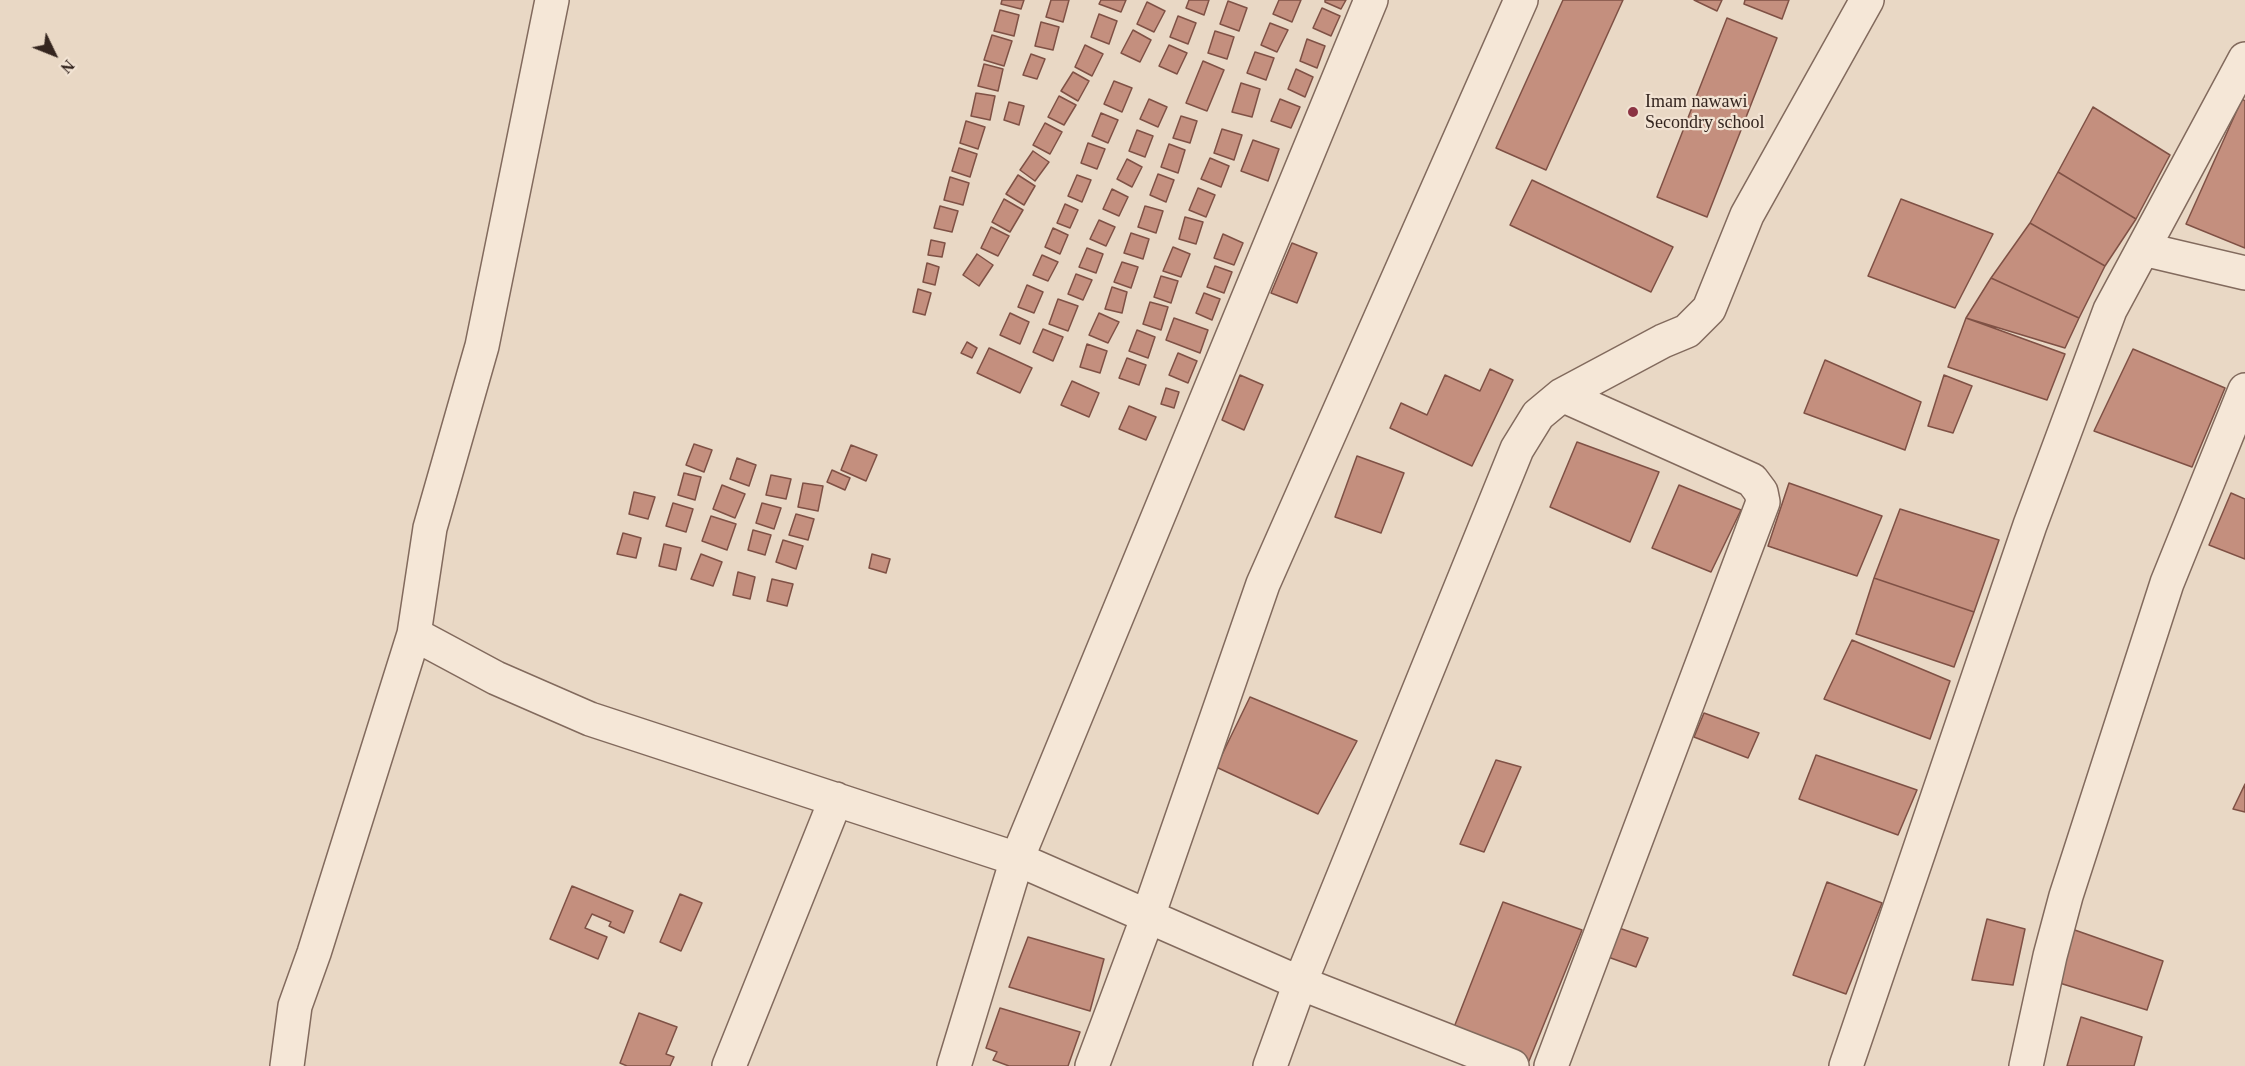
<!DOCTYPE html>
<html>
<head>
<meta charset="utf-8">
<style>
	body { margin:0 }
	#map { position:relative; width:2245px; height:1066px; overflow:hidden; background:#e9d8c5; font-family:"Times New Roman",serif }
	canvas { display:block }
	.north { position:absolute; left:24px; top:24px; width:60px; height:60px; -webkit-text-stroke:4px #f2e3d3; paint-order:stroke; rotate:133deg; font-size:16px; font-weight:700; line-height:24px; text-align:center; color:#34251f }
	.north::after { content:''; display:block; margin:auto; width:21px; height:27px; background:#34251f; clip-path:polygon(50% 0,100% 100%,50% 72%,0 100%) }
</style>
</head>
<body>
<div id="map">
<canvas width="2245" height="1066"></canvas>
<div class="north">N</div>
</div>
<script>
const ctx = document.querySelector('canvas').getContext('2d');
ctx.lineJoin = 'round';
function fill(path, color) {
  ctx.fillStyle = color;
  ctx.fill(path, 'evenodd');
}
function poly(rows) {
  const path = new Path2D();
  for (const r of rows) {
    path.moveTo(r[0], r[1]);
    for (let i = 2; i < r.length; i += 2) path.lineTo(r[i], r[i + 1]);
  }
  return path;
}
function trace(path, color, width, dash) {
  ctx.strokeStyle = color;
  ctx.lineWidth = width;
  ctx.lineCap = dash ? 'butt' : 'round';
  ctx.setLineDash(dash || []);
  ctx.stroke(path);
}
function drawText(font, color, halo, rows, align = 'center') {
  ctx.font = font + ' "Times New Roman",serif';
  ctx.lineWidth = 4.5;
  ctx.setLineDash([]);
  ctx.textBaseline = 'middle';
  ctx.strokeStyle = halo;
  ctx.fillStyle = color;
  for (const [text, x, y, turn = 0] of rows) {
    ctx.save();
    ctx.translate(x, y);
    ctx.rotate((+turn || 0) * Math.PI / 180);
    ctx.textAlign = isNaN(turn) ? turn : align;
    if (halo) ctx.strokeText(text, 0, 0);
    ctx.fillText(text, 0, 0);
    ctx.restore();
  }
}
const building = poly([
	[1002,0,1024,0,1021,9,1001,4,1002,0],
	[1051,0,1069,0,1063,22,1046,17,1051,0],
	[1101,0,1126,0,1121,12,1099,4,1101,0],
	[1189,0,1209,0,1204,15,1186,8,1189,0],
	[1279,0,1301,0,1292,22,1273,14,1279,0],
	[1325,0,1346,0,1341,9,1325,2,1325,0],
	[1563,0,1623,0,1546,170,1496,148,1563,0],
	[1694,0,1722,0,1717,11,1694,0],
	[1745,0,1789,0,1782,19,1744,4,1745,0],
	[1228,1,1247,8,1239,31,1220,24,1228,1],
	[1147,2,1165,11,1154,32,1137,24,1147,2],
	[1322,8,1340,16,1331,36,1313,28,1322,8],
	[1000,10,1019,15,1014,36,994,31,1000,10],
	[1099,14,1117,21,1109,44,1091,37,1099,14],
	[1178,16,1196,23,1188,44,1170,37,1178,16],
	[1727,18,1777,38,1707,217,1657,197,1727,18],
	[1041,22,1059,27,1053,50,1035,46,1041,22],
	[1270,23,1288,30,1277,52,1261,45,1270,23],
	[1133,30,1151,40,1140,62,1121,53,1133,30],
	[1215,31,1234,37,1227,59,1208,53,1215,31],
	[992,35,1012,41,1004,66,984,60,992,35],
	[1307,39,1325,46,1317,68,1300,61,1307,39],
	[1085,45,1103,54,1092,76,1075,67,1085,45],
	[1169,45,1187,53,1177,74,1159,66,1169,45],
	[1255,52,1274,58,1266,80,1247,73,1255,52],
	[1031,54,1045,59,1037,79,1023,75,1031,54],
	[1203,61,1224,70,1207,111,1186,103,1203,61],
	[984,64,1003,69,998,91,978,86,984,64],
	[1296,69,1313,77,1305,97,1288,89,1296,69],
	[1073,72,1089,81,1078,101,1061,91,1073,72],
	[1114,81,1132,88,1122,112,1104,104,1114,81],
	[1241,83,1260,89,1252,117,1232,112,1241,83],
	[976,93,995,96,990,120,971,116,976,93],
	[1059,96,1076,105,1064,125,1048,117,1059,96],
	[1149,99,1167,107,1158,127,1140,119,1149,99],
	[1280,99,1300,107,1291,128,1271,121,1280,99],
	[2242,99,2245,101,2245,248,2186,224,2242,99],
	[1009,102,1024,106,1019,125,1004,120,1009,102],
	[2093,107,2170,155,2136,219,2058,172,2093,107],
	[1101,113,1118,120,1108,143,1092,136,1101,113],
	[1181,116,1197,121,1190,143,1173,138,1181,116],
	[966,121,985,127,978,149,960,143,966,121],
	[1045,123,1062,132,1050,154,1033,145,1045,123],
	[1222,129,1242,135,1234,160,1214,153,1222,129],
	[1137,130,1153,136,1145,157,1129,151,1137,130],
	[1253,140,1279,149,1268,181,1241,171,1253,140],
	[1088,143,1105,149,1097,169,1081,163,1088,143],
	[1169,144,1185,150,1178,173,1161,167,1169,144],
	[959,148,977,154,970,177,952,171,959,148],
	[1033,151,1049,162,1035,181,1020,170,1033,151],
	[1210,158,1229,166,1221,187,1201,179,1210,158],
	[1127,159,1142,167,1132,187,1117,179,1127,159],
	[2058,172,2136,219,2105,266,2030,223,2058,172],
	[1158,174,1174,180,1166,202,1150,195,1158,174],
	[1018,175,1035,186,1024,205,1006,194,1018,175],
	[1077,175,1091,180,1082,202,1068,196,1077,175],
	[950,177,969,183,963,205,944,200,950,177],
	[1532,180,1673,247,1651,292,1510,225,1532,180],
	[1198,188,1215,195,1206,217,1189,210,1198,188],
	[1112,189,1128,197,1119,216,1103,209,1112,189],
	[1004,199,1023,210,1010,232,992,222,1004,199],
	[1901,199,1993,234,1955,308,1868,276,1901,199],
	[1065,204,1078,210,1070,228,1057,223,1065,204],
	[940,206,958,211,952,232,934,228,940,206],
	[1145,206,1163,211,1156,233,1138,227,1145,206],
	[1185,217,1203,222,1196,244,1179,239,1185,217],
	[1099,220,1115,227,1106,246,1090,239,1099,220],
	[2030,223,2105,266,2079,318,1991,278,2030,223],
	[991,227,1009,236,998,256,981,248,991,227],
	[1053,228,1068,235,1060,254,1045,247,1053,228],
	[1131,233,1149,239,1143,259,1124,253,1131,233],
	[1223,234,1243,243,1234,265,1214,258,1223,234],
	[931,240,945,243,942,257,928,255,931,240],
	[1292,243,1317,253,1297,303,1271,293,1292,243],
	[1173,247,1190,254,1181,277,1163,271,1173,247],
	[1087,248,1103,254,1096,273,1079,267,1087,248],
	[977,254,993,265,979,286,963,275,977,254],
	[1042,255,1058,262,1048,281,1033,275,1042,255],
	[1122,262,1138,267,1131,288,1114,282,1122,262],
	[927,263,939,267,935,285,923,282,927,263],
	[1215,266,1232,272,1224,293,1207,287,1215,266],
	[1076,274,1092,280,1083,300,1068,294,1076,274],
	[1161,276,1178,281,1171,303,1154,297,1161,276],
	[1991,278,2079,318,2065,348,1966,318,1991,278],
	[1027,285,1043,292,1034,313,1018,307,1027,285],
	[1112,287,1127,292,1122,313,1105,309,1112,287],
	[918,289,931,293,925,315,913,312,918,289],
	[1204,293,1220,299,1212,320,1196,313,1204,293],
	[1058,299,1078,306,1068,331,1049,324,1058,299],
	[1150,302,1168,307,1161,330,1143,324,1150,302],
	[1010,313,1029,322,1020,344,1000,335,1010,313],
	[1099,313,1119,322,1108,343,1089,335,1099,313],
	[1174,318,1208,330,1200,353,1166,340,1174,318],
	[1966,318,2065,354,2047,400,1948,367,1966,318],
	[1043,329,1063,337,1053,361,1033,352,1043,329],
	[1137,330,1155,337,1148,358,1129,351,1137,330],
	[967,342,977,348,972,358,961,353,967,342],
	[1087,344,1107,351,1100,373,1080,367,1087,344],
	[989,348,1032,368,1020,393,977,373,989,348],
	[2133,349,2225,388,2192,467,2094,431,2133,349],
	[1178,353,1197,361,1188,383,1169,375,1178,353],
	[1127,358,1146,365,1139,385,1119,378,1127,358],
	[1825,360,1921,402,1905,450,1804,413,1825,360],
	[1490,369,1513,380,1472,466,1390,428,1401,403,1427,415,1445,375,1480,391,1490,369],
	[1240,375,1263,385,1244,430,1222,420,1240,375],
	[1944,375,1972,386,1953,433,1928,426,1944,375],
	[1072,381,1099,393,1089,417,1061,405,1072,381],
	[1166,388,1179,392,1174,408,1161,404,1166,388],
	[1129,406,1156,417,1146,440,1119,429,1129,406],
	[1577,442,1659,472,1630,542,1550,507,1577,442],
	[694,444,712,450,704,472,686,465,694,444],
	[851,445,877,455,866,481,841,470,851,445],
	[1357,456,1404,473,1381,533,1335,517,1357,456],
	[737,458,756,465,749,486,730,479,737,458],
	[832,470,850,478,845,490,827,482,832,470],
	[684,473,701,477,695,500,678,495,684,473],
	[771,475,791,479,786,499,766,495,771,475],
	[803,483,823,486,818,511,798,507,803,483],
	[1789,483,1882,516,1857,576,1768,546,1789,483],
	[722,485,745,494,735,518,713,509,722,485],
	[1679,485,1741,510,1711,572,1652,548,1679,485],
	[634,492,655,497,648,519,629,514,634,492],
	[2231,493,2245,499,2245,559,2209,545,2231,493],
	[673,503,693,509,686,532,666,526,673,503],
	[762,503,781,508,774,529,756,523,762,503],
	[1900,509,1999,540,1974,612,1874,578,1900,509],
	[796,514,814,519,808,540,789,535,796,514],
	[711,516,736,524,727,550,702,541,711,516],
	[753,530,771,535,765,555,748,550,753,530],
	[623,533,641,538,636,558,617,554,623,533],
	[783,540,803,546,796,569,776,562,783,540],
	[664,544,681,548,676,570,659,566,664,544],
	[701,554,722,562,713,586,691,579,701,554],
	[872,554,890,559,886,573,869,568,872,554],
	[738,572,755,577,750,599,733,595,738,572],
	[1874,578,1974,612,1954,667,1856,634,1874,578],
	[772,579,793,584,787,606,767,601,772,579],
	[1852,640,1950,681,1930,739,1824,699,1852,640],
	[1250,697,1357,741,1318,814,1216,767,1250,697],
	[1704,713,1759,733,1748,758,1694,737,1704,713],
	[1816,755,1917,790,1898,835,1799,799,1816,755],
	[1496,760,1521,767,1484,852,1460,844,1496,760],
	[2245,784,2245,812,2233,809,2245,784],
	[1827,882,1882,903,1846,994,1793,975,1827,882],
	[572,886,633,911,624,933,609,926,611,922,592,914,585,928,607,937,598,959,550,939,572,886],
	[680,894,702,903,681,951,660,942,680,894],
	[1503,902,1582,930,1529,1061,1451,1035,1503,902],
	[1987,919,2025,929,2013,985,1972,980,1987,919],
	[1619,928,1648,938,1636,967,1608,957,1619,928],
	[2069,928,2163,961,2147,1010,2053,981,2069,928],
	[1028,937,1104,959,1090,1011,1009,987,1028,937],
	[1000,1008,1080,1032,1068,1066,1009,1066,993,1060,997,1052,986,1048,1000,1008],
	[639,1013,677,1027,666,1054,674,1057,670,1066,627,1066,620,1063,639,1013],
	[2081,1017,2142,1037,2134,1066,2067,1066,2081,1017]
]);
const street = poly([
	[2143,249,2245,273],
	[414,634,496,678,590,719,1017,859,1300,983,1512,1066],
	[287,1066,295,1006,314,953,414,634,430,528,482,346,552,0],
	[729,1066,836,799],
	[954,1066,1017,859,1371,0],
	[1092,1066,1148,916,1263,584,1521,0],
	[1270,1066,1300,983,1517,449,1538,415,1562,395,1663,341,1687,331,1709,309,1747,215,1867,0],
	[1551,1066,1763,502,1761,492,1752,480,1562,395],
	[1846,1066,2030,525,2110,310,2245,59],
	[2026,1066,2050,956,2066,896,2167,583,2245,390]
]);
const markers = [
	[1633,112,6,"#8b3343"]
];
const poiNames = [
	["Imam nawawi",1645,102],
	["Secondry school",1645,123]
];
fill(building, '#c48f7e');
trace(building, '#7f5145', 1.5);
trace(street, '#826a5d', 36);
trace(street, '#f5e7d7', 33);
for (const [x, y, r, color] of markers) {
  const dot = new Path2D();
  dot.arc(x, y, r, 0, 2 * Math.PI);
  ctx.fillStyle = color;
  ctx.fill(dot);
  trace(dot, '#f2e3d3', 2);
}
drawText('18px', '#34251f', '#f2e3d3', poiNames, 'left');
</script>
</body>
</html>
